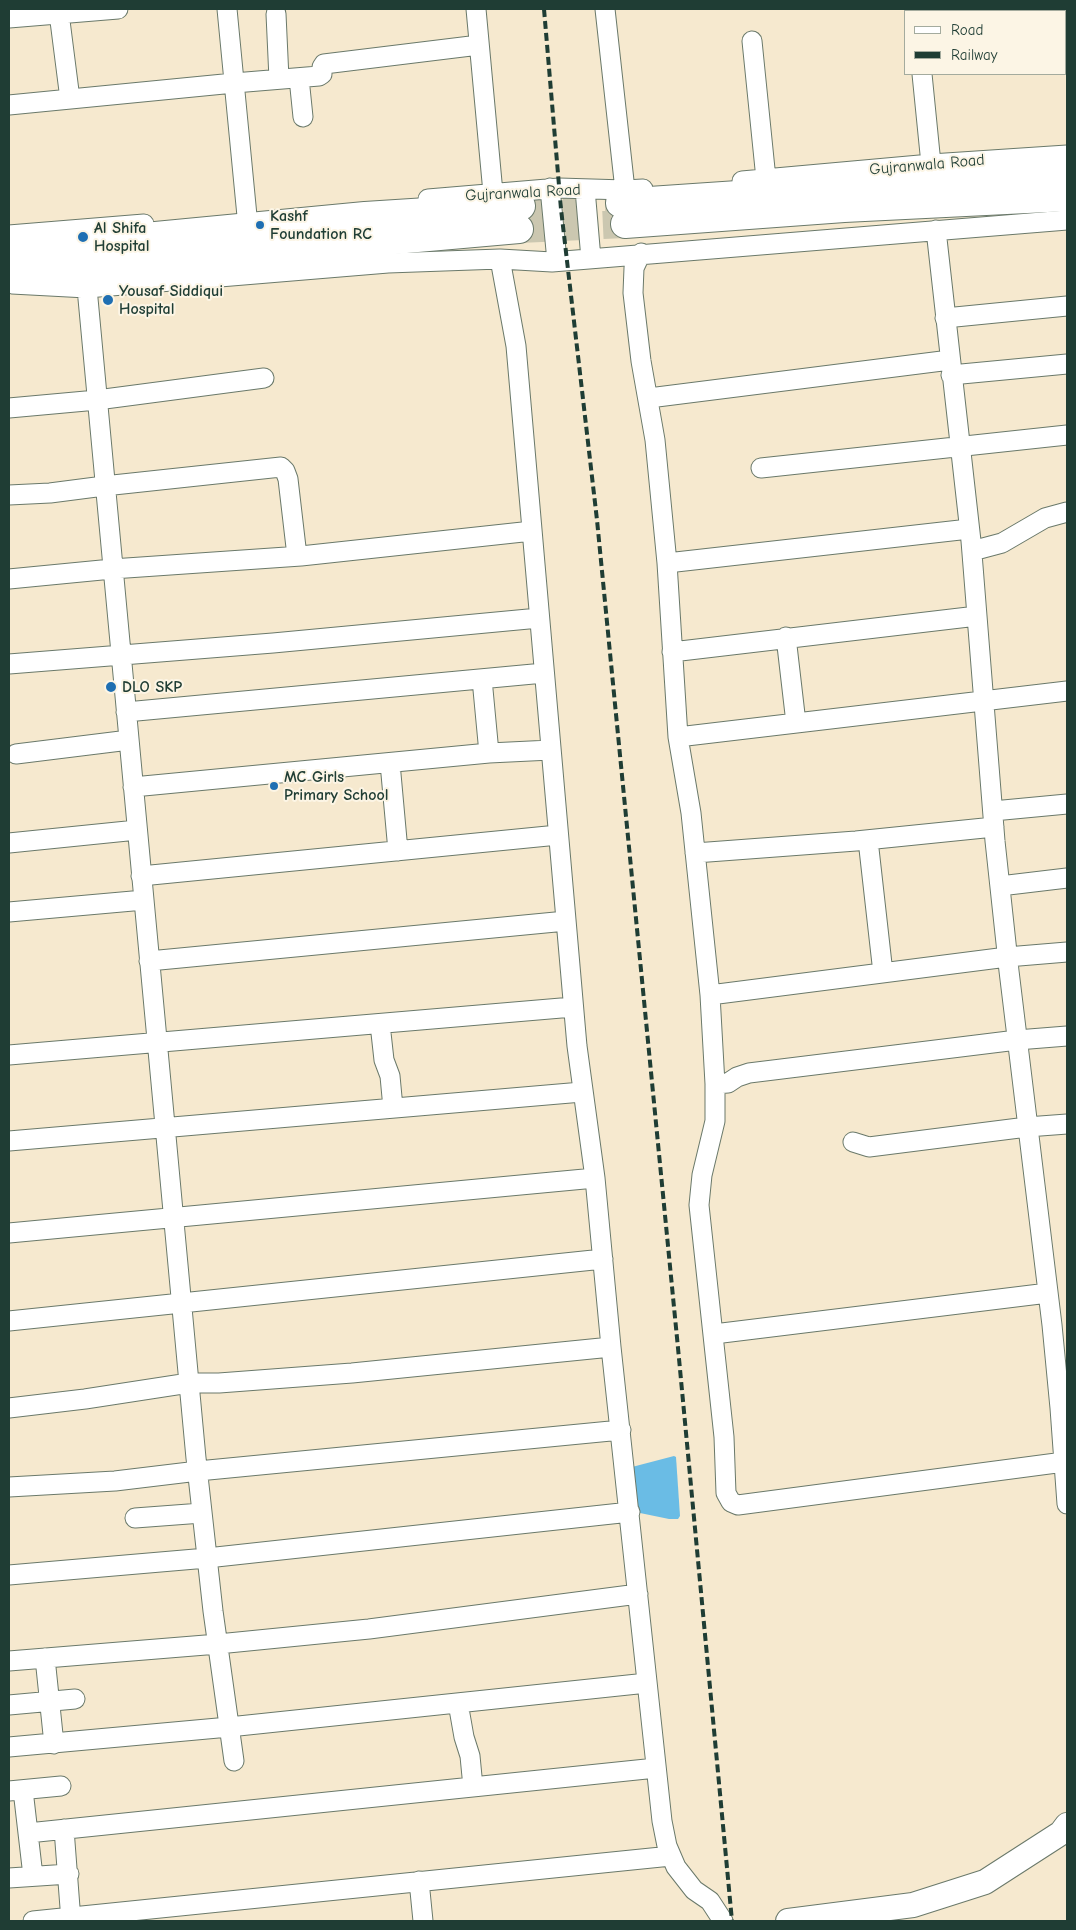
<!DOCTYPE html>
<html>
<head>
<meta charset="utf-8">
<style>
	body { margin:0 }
	#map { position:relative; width:1076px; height:1930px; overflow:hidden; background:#f6e9cf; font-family:"Comic Neue",sans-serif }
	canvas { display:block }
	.frame { position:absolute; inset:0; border:10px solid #1f3d34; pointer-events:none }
	.legend { position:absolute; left:904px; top:10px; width:162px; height:65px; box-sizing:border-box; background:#fcf5e5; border:1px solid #a4ab9e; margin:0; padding:6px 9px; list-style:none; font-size:15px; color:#1f3d34 }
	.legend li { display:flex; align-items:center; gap:10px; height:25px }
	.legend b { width:25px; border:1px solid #a4ab9e }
</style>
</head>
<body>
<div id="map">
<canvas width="1076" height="1930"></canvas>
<div class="frame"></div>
<ul class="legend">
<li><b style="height:6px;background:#fff"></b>Road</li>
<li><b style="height:6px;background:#1f3d34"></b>Railway</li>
</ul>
</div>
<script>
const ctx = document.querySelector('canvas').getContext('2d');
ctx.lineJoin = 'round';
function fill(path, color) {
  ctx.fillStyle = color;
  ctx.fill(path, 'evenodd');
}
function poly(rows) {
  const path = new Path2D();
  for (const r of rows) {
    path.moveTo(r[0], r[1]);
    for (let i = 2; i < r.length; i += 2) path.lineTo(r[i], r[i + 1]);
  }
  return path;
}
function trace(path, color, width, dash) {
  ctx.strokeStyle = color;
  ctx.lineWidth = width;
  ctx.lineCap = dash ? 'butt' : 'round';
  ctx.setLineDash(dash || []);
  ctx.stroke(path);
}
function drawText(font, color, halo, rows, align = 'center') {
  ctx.font = font + ' "Comic Neue",sans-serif';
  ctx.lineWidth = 4;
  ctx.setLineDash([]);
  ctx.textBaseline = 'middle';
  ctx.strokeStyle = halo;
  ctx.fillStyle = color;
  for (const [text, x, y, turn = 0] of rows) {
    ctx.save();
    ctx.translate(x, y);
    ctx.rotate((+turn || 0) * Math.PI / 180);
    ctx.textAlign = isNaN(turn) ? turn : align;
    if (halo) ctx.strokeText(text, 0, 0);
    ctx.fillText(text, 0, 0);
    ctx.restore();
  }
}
const water = poly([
	[674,1456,676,1457,680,1516,678,1519,669,1519,640,1513,636,1511,632,1467]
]);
const highwayTunnel = poly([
	[521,206,620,203],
	[519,229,625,224]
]);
const minor = poly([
	[227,9,247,216],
	[476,9,493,193],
	[605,9,625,190],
	[916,9,916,11],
	[59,13,70,99],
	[276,14,279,79],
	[9,18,118,9],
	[752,41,766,179],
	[922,74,931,164],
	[299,78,303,117],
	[9,105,234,83,319,76,322,74,322,67,324,64,479,45],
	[742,181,931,164,1067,155],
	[550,188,557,261],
	[585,189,591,259],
	[428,199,559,188,625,190,643,189],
	[936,230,971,541,995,841,1009,971,1052,1325,1060,1408,1067,1504],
	[9,235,144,224],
	[641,253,634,268,633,293,641,361,655,440,667,563,678,737,691,813,710,995,715,1084,715,1121,702,1175,699,1205,724,1437,726,1493,731,1502,738,1505,1064,1462],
	[500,259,516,346,577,1046,595,1178,611,1347,662,1821,667,1846,676,1867,694,1890,710,1901,723,1921],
	[12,284,87,288,388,263,500,259,552,262,1067,220],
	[87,288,196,1458,213,1611,234,1761],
	[945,318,1067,306],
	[951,375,1067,364],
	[649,398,950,360],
	[9,408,97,400,264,378],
	[761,468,1067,435],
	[9,495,50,493,104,486,281,467,285,471,288,479,297,556],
	[972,551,1002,543,1045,518,1067,512],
	[667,563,969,529],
	[9,579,112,569,301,556,532,531],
	[786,637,796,723],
	[672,652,977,616],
	[9,664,273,643,539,618],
	[482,679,489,753],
	[126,712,544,673],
	[678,737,1067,691],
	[16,754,129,740],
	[390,763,398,851],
	[133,787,489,753,551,750],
	[993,811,1067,804],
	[868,840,883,973],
	[9,843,137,830],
	[695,853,856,841,994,827],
	[141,876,558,835],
	[1000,886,1067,878],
	[9,912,144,900],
	[149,961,566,921],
	[710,995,1007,957,1067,952],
	[380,1024,384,1060,390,1076,393,1108],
	[9,1055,573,1007],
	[715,1084,728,1083,737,1077,749,1073,1017,1040,1067,1036],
	[9,1141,582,1092],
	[853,1142,869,1147,1027,1127,1067,1124],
	[9,1233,595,1178],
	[9,1321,603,1259],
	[714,1334,1048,1293],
	[9,1408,85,1399,189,1383,219,1383,352,1373,611,1347],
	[9,1487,115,1481,198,1471,621,1430],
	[135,1518,202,1513],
	[9,1575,207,1558,630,1512],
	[45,1658,54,1744],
	[9,1661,218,1644,369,1629,638,1594],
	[458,1703,464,1737,470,1756,473,1787],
	[9,1705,75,1699],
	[9,1747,229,1727,647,1683],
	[23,1790,33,1876],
	[9,1791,61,1786],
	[64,1829,71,1921],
	[28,1833,656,1768],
	[9,1878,69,1874],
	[419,1881,423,1921],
	[33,1921,671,1856]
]);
const major = poly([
	[788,1921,913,1905,985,1882,1061,1833,1067,1825]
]);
const highway = poly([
	[620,203,797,191,943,178,1067,173],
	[625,224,844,208,1067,197],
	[9,250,365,216,521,206],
	[9,274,519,229]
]);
const rail = poly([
	[544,9,561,209,597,520,678,1348,732,1921]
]);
const markers = [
	[260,225,5,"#1f6fb2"],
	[83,237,6,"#1f6fb2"],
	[108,300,6,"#1f6fb2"],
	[111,687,6,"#1f6fb2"],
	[274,786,5,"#1f6fb2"]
];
const streetNames = [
	["Gujranwala Road",927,165,-5],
	["Gujranwala Road",523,193,-3]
];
const poiNames = [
	["Kashf",270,216],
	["Foundation RC",270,234],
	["Al Shifa",94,228],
	["Hospital",94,246],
	["Yousaf Siddiqui",119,291],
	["Hospital",119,309],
	["DLO SKP",122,687],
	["MC Girls",284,777],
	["Primary School",284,795]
];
fill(water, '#6abce5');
trace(highwayTunnel, '#cbc7b0', 28, [28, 14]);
trace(minor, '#6a796a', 21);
trace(major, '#6a796a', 26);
trace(highway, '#6a796a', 30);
trace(minor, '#fff', 19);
trace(major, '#fff', 24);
trace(highway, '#fff', 28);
trace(rail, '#1f3d34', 4, [8, 4]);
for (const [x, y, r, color] of markers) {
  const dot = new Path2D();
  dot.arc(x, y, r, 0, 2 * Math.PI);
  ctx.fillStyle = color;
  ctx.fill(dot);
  trace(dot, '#fcf5e5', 2);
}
drawText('16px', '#1f3d34', '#fcf5e5', streetNames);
drawText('bold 16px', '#1f3d34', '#fcf5e5', poiNames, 'left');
</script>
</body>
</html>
